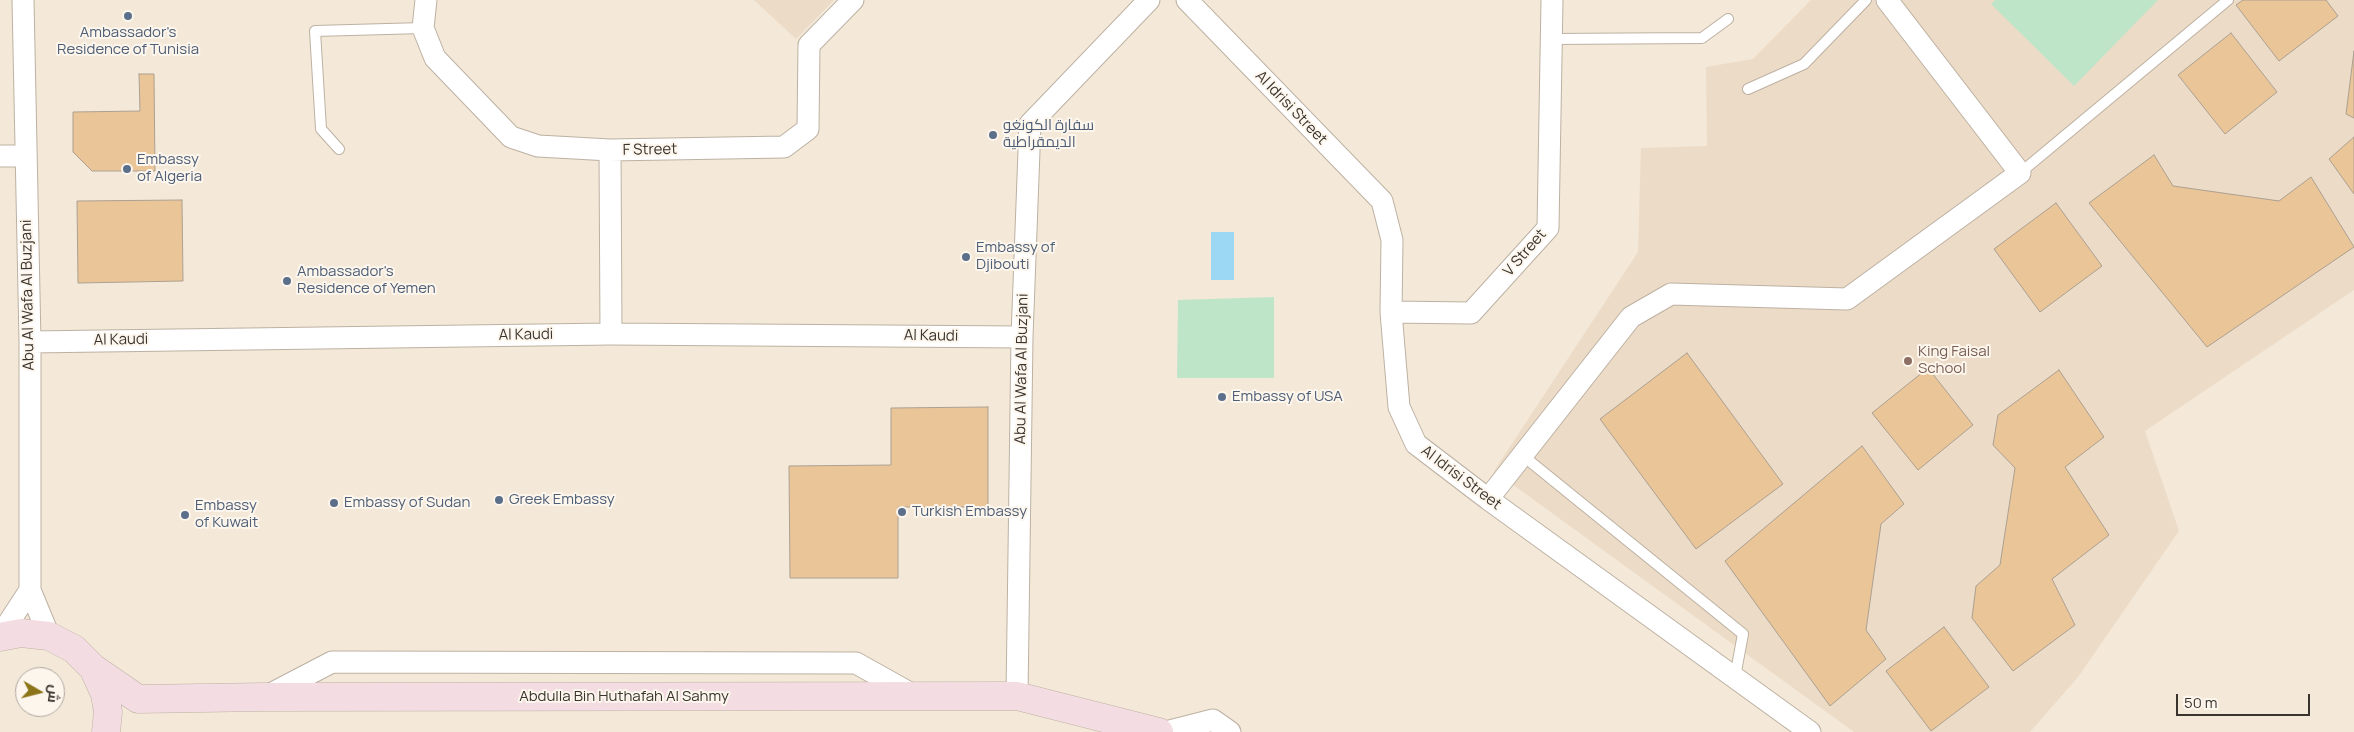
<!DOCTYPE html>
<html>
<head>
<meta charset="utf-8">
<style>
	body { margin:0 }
	#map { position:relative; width:2354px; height:732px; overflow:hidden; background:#f4e8d8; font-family:Manrope,Cairo,sans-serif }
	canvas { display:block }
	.north { position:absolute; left:15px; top:667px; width:50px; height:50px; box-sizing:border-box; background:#fdf6ed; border:1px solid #afa8a1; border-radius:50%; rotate:98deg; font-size:14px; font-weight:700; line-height:20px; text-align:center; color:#39342e }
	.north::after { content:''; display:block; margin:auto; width:18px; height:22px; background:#8c7418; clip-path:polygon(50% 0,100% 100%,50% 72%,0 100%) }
	.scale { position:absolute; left:2176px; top:694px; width:134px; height:22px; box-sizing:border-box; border:2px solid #39342e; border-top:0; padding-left:6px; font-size:15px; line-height:18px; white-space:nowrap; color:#39342e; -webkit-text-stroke:4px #fdf6ed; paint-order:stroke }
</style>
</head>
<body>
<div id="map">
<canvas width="2354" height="732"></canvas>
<div class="north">ش</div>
<div class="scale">50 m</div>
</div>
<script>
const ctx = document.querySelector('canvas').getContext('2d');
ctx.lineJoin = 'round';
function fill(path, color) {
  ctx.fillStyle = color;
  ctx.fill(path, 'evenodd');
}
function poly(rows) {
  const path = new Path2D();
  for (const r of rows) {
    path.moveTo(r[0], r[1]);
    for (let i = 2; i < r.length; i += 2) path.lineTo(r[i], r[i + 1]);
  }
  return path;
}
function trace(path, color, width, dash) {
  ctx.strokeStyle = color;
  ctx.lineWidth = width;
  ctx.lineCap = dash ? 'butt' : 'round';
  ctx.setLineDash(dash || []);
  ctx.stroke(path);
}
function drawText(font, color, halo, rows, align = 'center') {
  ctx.font = font + ' Manrope,Cairo,sans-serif';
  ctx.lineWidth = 4;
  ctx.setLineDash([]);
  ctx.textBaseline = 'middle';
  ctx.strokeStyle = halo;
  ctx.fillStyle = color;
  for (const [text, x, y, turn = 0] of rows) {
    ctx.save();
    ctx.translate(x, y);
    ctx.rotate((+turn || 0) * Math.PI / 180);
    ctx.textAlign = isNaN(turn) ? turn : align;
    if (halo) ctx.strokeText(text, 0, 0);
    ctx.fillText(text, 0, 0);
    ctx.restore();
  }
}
const built = poly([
	[754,0,834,0,796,39],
	[1811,0,2354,0,2354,290,2145,431,2179,531,2078,677,2030,732,1854,732,1494,471,1638,252,1641,148,1707,146,1706,67,1753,59]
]);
const green = poly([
	[1995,0,2158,0,2074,86,1991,4],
	[1274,297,1274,378,1177,378,1178,300]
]);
const water = poly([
	[1211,232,1234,232,1234,280,1211,280]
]);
const building = poly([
	[2243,0,2326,0,2338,16,2279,61,2236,5,2243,0],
	[2231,33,2277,92,2225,134,2178,75,2231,33],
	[2354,51,2354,118,2346,114,2354,51],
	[139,74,154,74,155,171,92,171,73,152,73,112,140,111,139,74],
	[2354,137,2354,194,2329,159,2354,137],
	[2154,155,2173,186,2279,201,2311,177,2354,247,2207,347,2089,203,2154,155],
	[182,200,183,281,78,283,77,201,182,200],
	[2056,203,2102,266,2040,312,1994,249,2056,203],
	[1687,353,1783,484,1696,549,1600,419,1687,353],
	[1928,368,1973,425,1918,470,1872,413,1928,368],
	[2059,370,2104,437,2065,467,2109,535,2052,579,2075,625,2013,671,1972,618,1976,586,2000,565,2015,468,1993,445,1998,415,2059,370],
	[988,407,988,507,898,507,898,578,790,578,789,466,891,465,891,408,988,407],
	[1862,446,1904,504,1881,524,1866,630,1886,659,1830,706,1725,561,1862,446],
	[1944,627,1989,687,1931,731,1886,671,1944,627]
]);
const lane = poly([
	[1551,39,1702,38,1728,19],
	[1748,89,1804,64,1866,0],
	[339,149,321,129,315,31,423,28],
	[2020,173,2228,0],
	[1522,455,1743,634,1735,677]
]);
const street = poly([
	[23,0,30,342,30,590],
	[426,0,423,28,435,58,511,137,538,146,610,150,784,147,808,129,809,45,853,0],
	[1187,0,1382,201,1392,240,1391,312,1399,407,1416,444,1488,499,1810,732],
	[610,150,611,334],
	[0,156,26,156],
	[1391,312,1471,313,1548,228,1552,0],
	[30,342,611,334,1022,337],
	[1488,499,1631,317,1671,294,1847,299,2020,173,1887,0],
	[0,636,30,590,49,636],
	[1017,696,1022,337,1030,124,1149,0],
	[265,697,332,662,856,663,915,696],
	[1166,732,1213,720,1230,732]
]);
const secondary = poly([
	[0,637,21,633,49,636,74,649,93,668,105,694,108,712,106,732],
	[93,668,138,699,265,697,1017,696,1159,732]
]);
const markers = [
	[128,16,5,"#5c6f8a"],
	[993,135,5,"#5c6f8a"],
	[127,169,5,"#5c6f8a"],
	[966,257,5,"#5c6f8a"],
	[287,281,5,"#5c6f8a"],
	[1908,361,5,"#8d6e63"],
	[1222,397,5,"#5c6f8a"],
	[499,500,5,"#5c6f8a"],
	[334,503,5,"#5c6f8a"],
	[902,512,5,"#5c6f8a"],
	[185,515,5,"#5c6f8a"]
];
const serviceNames = [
	["Ambassador's",128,33,"center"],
	["Residence of Tunisia",128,50,"center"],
	["سفارة الكونغو",1003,126],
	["الديمقراطية",1003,143],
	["Embassy",137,160],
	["of Algeria",137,177],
	["Embassy of",976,248],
	["Djibouti",976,265],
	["Ambassador's",297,272],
	["Residence of Yemen",297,289],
	["Embassy of USA",1232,397],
	["Greek Embassy",509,500],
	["Embassy of Sudan",344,503],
	["Embassy",195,506],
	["of Kuwait",195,523],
	["Turkish Embassy",912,512]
];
const streetNames = [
	["Al Idrisi Street",1291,108,46],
	["F Street",650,150,-1],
	["V Street",1525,253,-49],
	["Abu Al Wafa Al Buzjani",28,295,-91],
	["Al Kaudi",526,335,-1],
	["Al Kaudi",931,336,1],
	["Al Kaudi",121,340,-1],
	["Abu Al Wafa Al Buzjani",1022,369,-89],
	["Al Idrisi Street",1461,478,37],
	["Abdulla Bin Huthafah Al Sahmy",624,697]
];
const educationNames = [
	["King Faisal",1918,352],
	["School",1918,369]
];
fill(built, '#ecdbc6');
fill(green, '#bfe5c9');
fill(water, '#9cd8f4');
fill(building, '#eac598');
trace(building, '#aca092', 1);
trace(lane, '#bdb1a3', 12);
trace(street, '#bdb1a3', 23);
trace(secondary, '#bdb1a3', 29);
trace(lane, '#fff', 10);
trace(street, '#fff', 21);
trace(secondary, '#f3dde2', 28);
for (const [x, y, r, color] of markers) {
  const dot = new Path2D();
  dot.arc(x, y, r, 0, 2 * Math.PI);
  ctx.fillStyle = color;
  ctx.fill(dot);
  trace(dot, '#fdf6ed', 2);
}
drawText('15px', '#4e5e75', '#fdf6ed', serviceNames, 'left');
drawText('15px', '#39342e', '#fdf6ed', streetNames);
drawText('15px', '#785e54', '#fdf6ed', educationNames, 'left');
</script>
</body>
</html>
